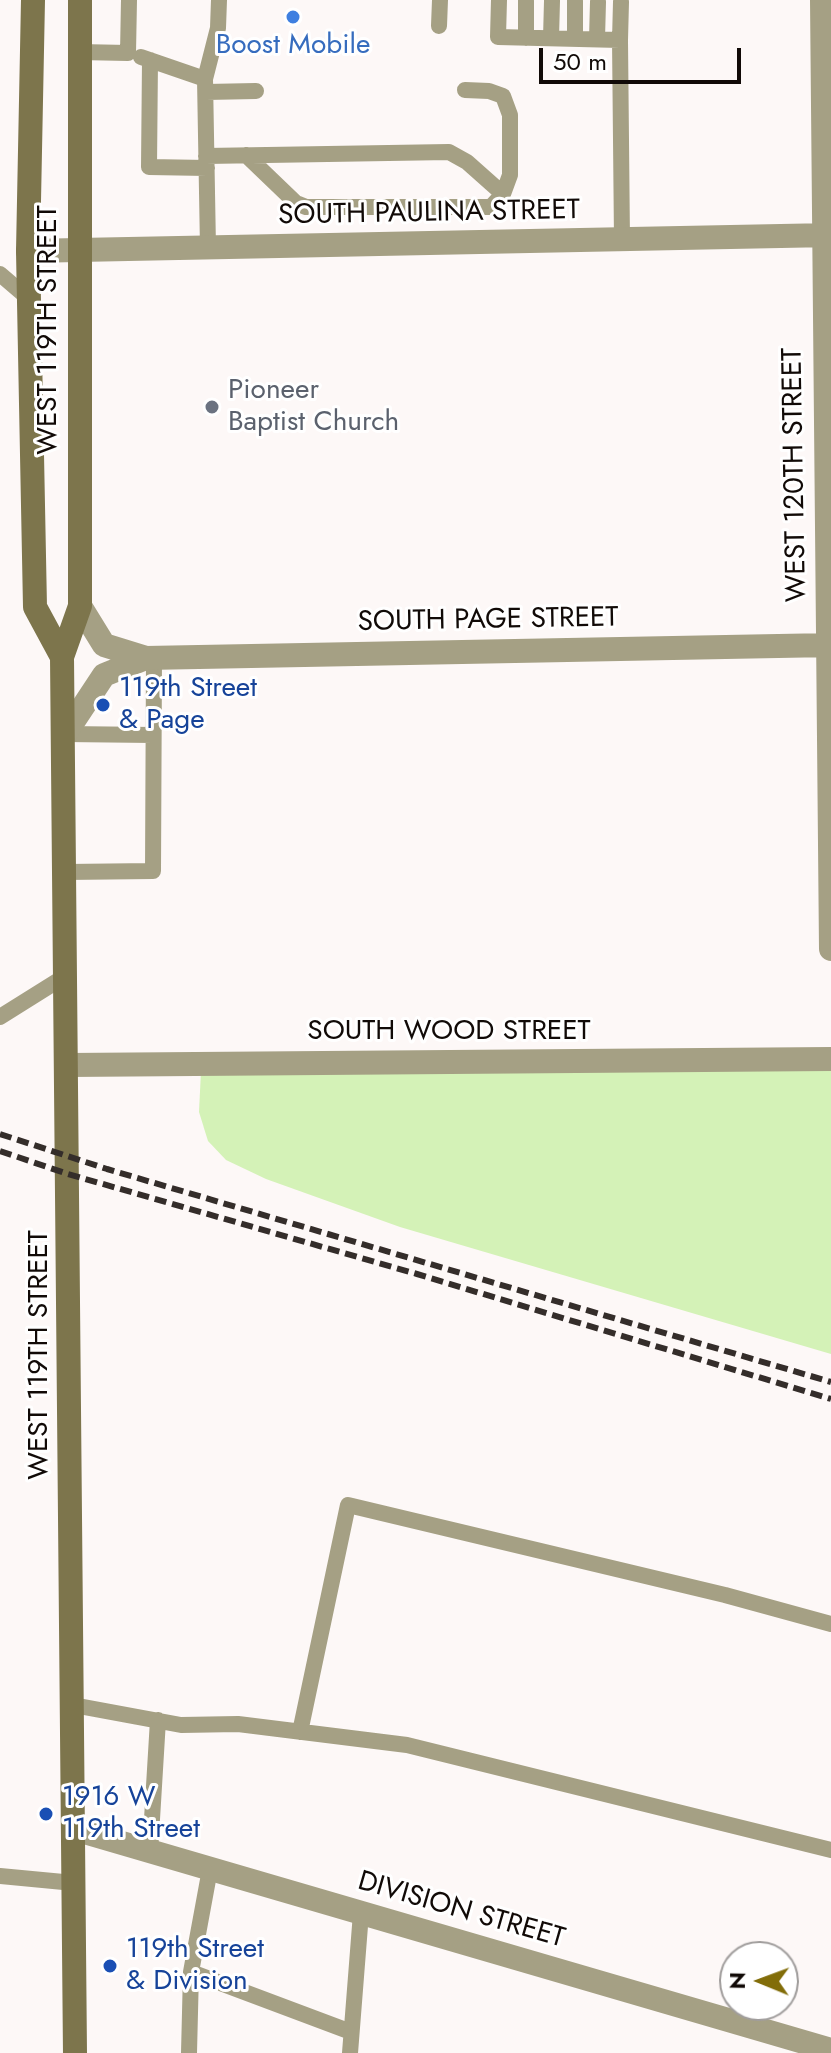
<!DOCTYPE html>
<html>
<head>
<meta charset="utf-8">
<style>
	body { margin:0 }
	#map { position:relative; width:831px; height:2053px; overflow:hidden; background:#fdf8f7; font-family:Jost,sans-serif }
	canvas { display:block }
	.north { position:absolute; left:719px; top:1941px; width:80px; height:80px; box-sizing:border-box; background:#fff; border:2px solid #a09d9c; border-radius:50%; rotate:271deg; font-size:22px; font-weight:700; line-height:32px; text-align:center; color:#110a07 }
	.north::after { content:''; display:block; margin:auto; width:28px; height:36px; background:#826d09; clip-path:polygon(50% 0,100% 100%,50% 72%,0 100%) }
	.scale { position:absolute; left:539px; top:48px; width:202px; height:36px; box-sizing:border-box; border:4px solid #110a07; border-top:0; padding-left:10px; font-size:24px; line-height:28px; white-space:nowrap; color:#110a07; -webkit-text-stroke:6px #fff; paint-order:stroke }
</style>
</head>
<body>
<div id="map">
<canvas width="831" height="2053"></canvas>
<div class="north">N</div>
<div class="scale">50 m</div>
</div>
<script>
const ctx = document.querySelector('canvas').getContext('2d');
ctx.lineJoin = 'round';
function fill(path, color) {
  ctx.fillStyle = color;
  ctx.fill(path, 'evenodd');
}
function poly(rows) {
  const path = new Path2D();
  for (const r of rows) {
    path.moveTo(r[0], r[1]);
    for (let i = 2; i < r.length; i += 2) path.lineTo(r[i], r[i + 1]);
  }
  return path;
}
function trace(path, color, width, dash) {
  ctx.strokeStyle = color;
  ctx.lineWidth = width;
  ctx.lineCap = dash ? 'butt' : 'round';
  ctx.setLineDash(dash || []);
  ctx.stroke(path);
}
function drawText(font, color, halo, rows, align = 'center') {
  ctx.font = font + ' Jost,sans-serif';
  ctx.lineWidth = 6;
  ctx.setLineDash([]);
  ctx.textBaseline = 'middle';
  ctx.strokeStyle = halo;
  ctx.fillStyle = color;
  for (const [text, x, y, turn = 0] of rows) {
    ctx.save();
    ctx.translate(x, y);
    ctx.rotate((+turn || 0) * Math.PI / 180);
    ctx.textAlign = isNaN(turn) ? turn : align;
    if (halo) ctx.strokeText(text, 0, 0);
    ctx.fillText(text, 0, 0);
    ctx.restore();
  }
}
const green = poly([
	[831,1064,831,1354,400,1227,266,1179,226,1160,208,1141,199,1112,201,1071]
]);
const lane = poly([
	[499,0,498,37,620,40,622,240],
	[439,26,440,0],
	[526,38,526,1],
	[551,38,552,1],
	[575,39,575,1],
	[597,39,598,2],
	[620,40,621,2],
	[79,52,128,53,129,0],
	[141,57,205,79],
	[150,60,149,167,207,168],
	[206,92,256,91],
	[246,155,296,203,306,207,491,207,503,194,510,175,510,115,503,96,489,91,465,90],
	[206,156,449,152,467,162,503,194],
	[208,248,205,79,218,28,219,0],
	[0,274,28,298],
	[65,734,153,735],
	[66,872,153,871,154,658],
	[0,1017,67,975],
	[73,1705,181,1725,238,1724,407,1745,831,1850],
	[300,1732,348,1505,725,1595,831,1624],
	[150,1852,158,1720],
	[0,1876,74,1883],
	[191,1972,351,2032],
	[189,2053,191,1972,210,1869],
	[350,2053,361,1913]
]);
const street = poly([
	[822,0,831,949],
	[28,251,831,235],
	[80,606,104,645,146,658,831,645],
	[65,734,104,675,146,658],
	[68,1065,831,1059],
	[74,1829,831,2050]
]);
const secondary = poly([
	[33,0,28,251,35,607,62,657],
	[75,2053,62,657,80,606,80,0]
]);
const rail = poly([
	[0,1134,107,1169,831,1382],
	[0,1151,68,1174,417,1274,831,1399]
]);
const markers = [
	[293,17,8,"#3f7fe0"],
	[212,407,8,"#6b7280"],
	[103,705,8,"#1a4fb4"],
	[46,1814,8,"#1a4fb4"],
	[110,1966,8,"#1a4fb4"]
];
const shopNames = [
	["Boost Mobile",293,46]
];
const streetNames = [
	["SOUTH PAULINA STREET",429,214,-1],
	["WEST 119TH STREET",49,330,-90],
	["WEST 120TH STREET",796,475,-91],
	["SOUTH PAGE STREET",488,621,-1],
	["SOUTH WOOD STREET",449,1032],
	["WEST 119TH STREET",40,1355,-90],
	["DIVISION STREET",461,1911,16]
];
const worshipNames = [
	["Pioneer",228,391],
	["Baptist Church",228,423]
];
const transitNames = [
	["119th Street",119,689],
	["& Page",119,721],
	["1916 W",62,1798],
	["119th Street",62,1830],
	["119th Street",126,1950],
	["& Division",126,1982]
];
fill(green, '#d4f2b7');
trace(lane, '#a5a084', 16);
trace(street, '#a5a084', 24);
trace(secondary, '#7d754c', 24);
trace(rail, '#342d2a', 6, [12, 6]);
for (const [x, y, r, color] of markers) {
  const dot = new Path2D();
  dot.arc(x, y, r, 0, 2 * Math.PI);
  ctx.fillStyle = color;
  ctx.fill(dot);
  trace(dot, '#fff', 3);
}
drawText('28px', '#366cbe', '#fff', shopNames);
drawText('28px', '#110a07', '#fff', streetNames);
drawText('28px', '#5b616d', '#fff', worshipNames, 'left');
drawText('28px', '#164399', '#fff', transitNames, 'left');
</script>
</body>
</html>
